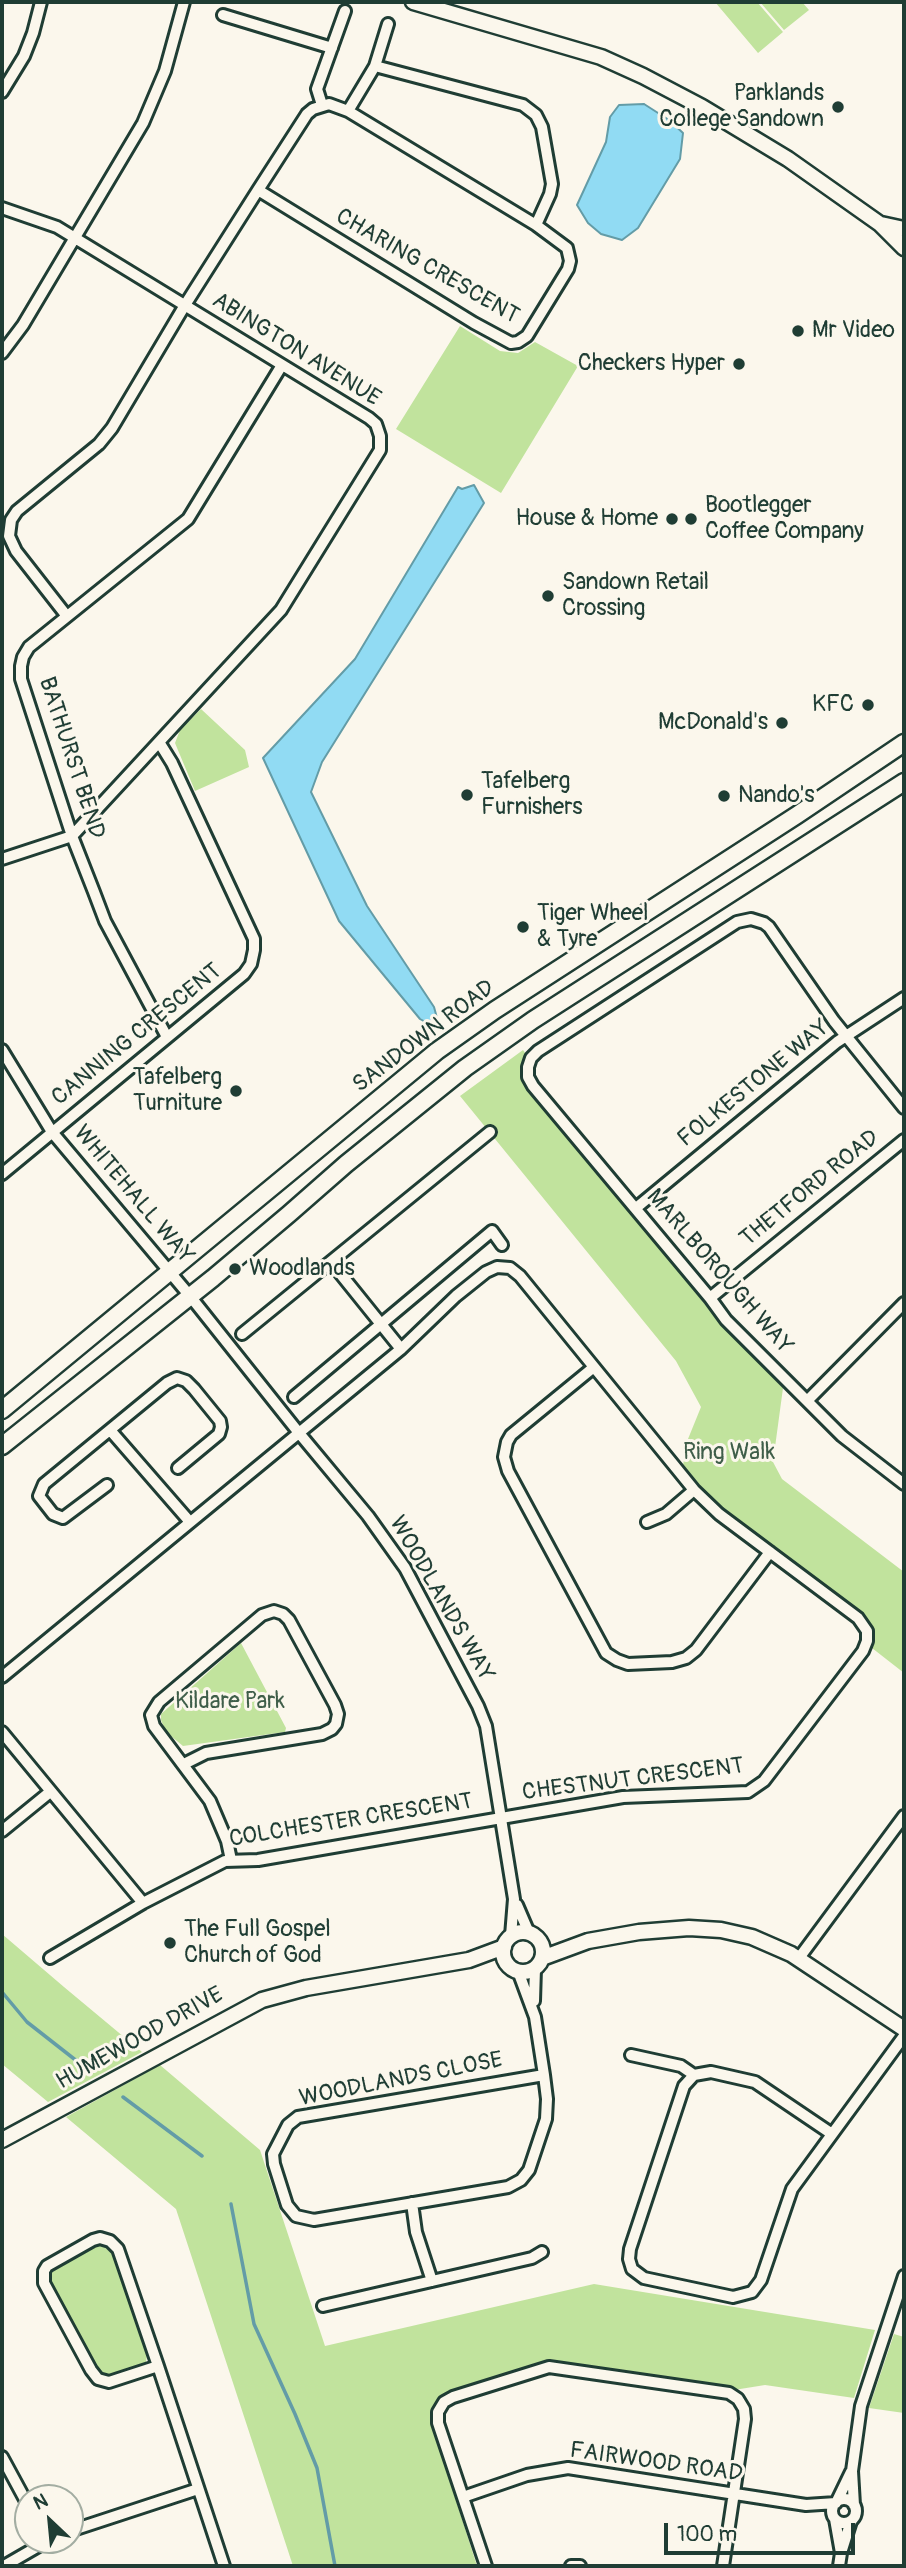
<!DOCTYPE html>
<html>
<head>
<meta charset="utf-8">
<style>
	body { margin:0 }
	#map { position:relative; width:906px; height:2568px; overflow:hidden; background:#fbf7ec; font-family:Pangolin,sans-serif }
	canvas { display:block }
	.frame { position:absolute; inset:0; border:4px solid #1f3d34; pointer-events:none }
	.north { position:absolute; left:14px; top:2484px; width:70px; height:70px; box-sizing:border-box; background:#fbf7ec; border:2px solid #a3ada2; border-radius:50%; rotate:334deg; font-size:19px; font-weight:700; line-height:28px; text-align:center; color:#1f3d34 }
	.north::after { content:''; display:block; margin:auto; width:24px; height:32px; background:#1f3d34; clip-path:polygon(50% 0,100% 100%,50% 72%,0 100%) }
	.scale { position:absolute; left:664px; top:2523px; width:191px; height:32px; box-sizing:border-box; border:4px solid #1f3d34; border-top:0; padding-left:9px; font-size:21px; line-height:24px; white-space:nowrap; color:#1f3d34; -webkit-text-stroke:5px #fbf7ec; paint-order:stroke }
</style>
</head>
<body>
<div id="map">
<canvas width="906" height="2568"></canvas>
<div class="frame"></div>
<div class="north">N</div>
<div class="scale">100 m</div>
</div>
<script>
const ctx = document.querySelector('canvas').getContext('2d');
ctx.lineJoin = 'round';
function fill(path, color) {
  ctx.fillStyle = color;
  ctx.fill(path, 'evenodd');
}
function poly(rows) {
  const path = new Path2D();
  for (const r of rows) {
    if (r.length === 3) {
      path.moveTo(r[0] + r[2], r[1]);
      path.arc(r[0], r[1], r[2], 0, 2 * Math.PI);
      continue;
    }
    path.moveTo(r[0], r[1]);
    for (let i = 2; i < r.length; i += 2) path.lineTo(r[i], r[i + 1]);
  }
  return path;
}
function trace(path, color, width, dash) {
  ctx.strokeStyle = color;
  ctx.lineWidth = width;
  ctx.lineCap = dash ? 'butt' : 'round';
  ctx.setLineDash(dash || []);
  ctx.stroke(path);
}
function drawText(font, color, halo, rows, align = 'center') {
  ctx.font = font + ' Pangolin,sans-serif';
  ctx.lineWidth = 6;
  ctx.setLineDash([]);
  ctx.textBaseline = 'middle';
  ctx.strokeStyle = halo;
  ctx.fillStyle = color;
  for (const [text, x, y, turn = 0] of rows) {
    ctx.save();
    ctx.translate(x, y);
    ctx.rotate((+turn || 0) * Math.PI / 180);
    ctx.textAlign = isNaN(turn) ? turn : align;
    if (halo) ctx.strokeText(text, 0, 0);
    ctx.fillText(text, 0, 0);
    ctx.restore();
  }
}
const green = poly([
	[715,2,757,2,783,32,758,53],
	[760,2,802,2,809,10,784,30],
	[460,326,500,351,518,353,535,342,578,366,501,493,396,429],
	[201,709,245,750,249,767,195,791,175,743,180,730],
	[523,1050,526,1054,520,1069,526,1085,722,1325,783,1388,773,1462,782,1479,904,1572,904,1673,872,1648,872,1629,865,1616,712,1500,683,1465,688,1439,701,1407,676,1361,460,1096],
	[241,1643,286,1728,285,1732,183,1746,166,1732,161,1720,161,1714],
	[2,1934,64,1987,142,2052,48,2102,2,2064],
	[160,2065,260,2150,325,2346,594,2284,875,2330,854,2398,765,2385,734,2390,547,2361,447,2393,440,2398,433,2409,431,2421,477,2566,293,2566,176,2209,66,2117],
	[93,2243,105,2243,116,2254,148,2348,146,2362,108,2378,97,2370,48,2287,52,2268],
	[894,2334,904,2337,904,2413,869,2408]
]);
const water = poly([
	[644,104,669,120,683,133,680,159,638,228,622,240,601,234,588,223,577,205,606,142,610,117,619,105,644,104],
	[474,485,484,503,322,762,311,792,367,906,434,1007,437,1018,429,1024,420,1019,339,921,263,758,355,659,458,487,462,489,474,485]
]);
const stream = poly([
	[2,1992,27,2022,87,2069],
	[123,2097,202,2156],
	[231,2204,254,2324,295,2414,317,2468,335,2566]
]);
const minor = poly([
	[223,15,332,48],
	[375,66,523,105,536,115,542,127,552,184,550,194,536,225],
	[2,92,24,56,33,33,41,2],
	[322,105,317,89,345,11],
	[348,111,375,66,388,24],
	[2,208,57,227,369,418,376,424,380,436,380,450,281,610,72,836,2,859],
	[2,353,23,325,143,123,165,71,184,2],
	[66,615,16,551,9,536,11,520,17,511,99,444,112,428,185,305,258,190,307,114,313,109,329,104,348,111,536,225,567,248,570,261,568,269,527,336,518,342,511,343,474,323,258,190],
	[167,1037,105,921,94,892,72,836,21,679,21,666,23,657,29,647,188,519,282,365],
	[2,1050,52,1132,190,1296,299,1433,368,1516,405,1568,478,1706,486,1726,514,1899,511,1936],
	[904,1108,834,1021,769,927,764,923,751,919,737,922,538,1051,531,1058,528,1067,528,1077,533,1086,710,1298,726,1320,842,1436,904,1484],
	[2,1174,244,974,251,964,254,950,254,939,172,763,159,742],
	[636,1208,837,1042,904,998],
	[331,1262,401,1349],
	[710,1298,904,1140],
	[242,1334,490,1132],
	[594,1367,511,1435,507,1442,504,1457,508,1471,606,1653,617,1660,628,1664,672,1662,686,1658,696,1650,770,1552],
	[294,1397,492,1231,502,1245],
	[807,1401,904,1303],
	[110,1430,190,1522],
	[107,1485,63,1518,53,1514,39,1496,44,1484,167,1383,177,1378,186,1381,194,1389,220,1421,221,1427,219,1434,178,1468],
	[647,1522,666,1514,694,1490],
	[2,1677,401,1349,456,1296,486,1272,497,1267,510,1268,520,1276,694,1490,719,1514,858,1618,867,1631,867,1641,863,1651,764,1781,748,1792,623,1797,258,1860,225,1861,143,1903,50,1958],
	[2,1732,143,1903],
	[184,1764,206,1753,322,1734,332,1729,336,1724,338,1714,335,1705,289,1620,283,1614,274,1611,262,1615,159,1702,151,1715,154,1726,210,1801,227,1841,231,1860],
	[2,1831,50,1792],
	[517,1905,529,1933],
	[799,1958,904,1816],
	[518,1971,535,2017,544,2075,547,2099,546,2119,529,2170,521,2180,508,2187,314,2220,296,2216,287,2205,274,2164,273,2154,288,2125,298,2117,544,2075],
	[534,2001,535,1968],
	[631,2055,681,2066,694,2075],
	[832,2134,755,2082,711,2072,694,2075,684,2086,630,2249,629,2259,632,2269,644,2278,733,2297,752,2292,761,2280,792,2189,904,2036],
	[412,2203,416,2232,432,2281],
	[323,2306,532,2258,542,2252],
	[158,2366,109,2382,98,2379,91,2370,44,2283,44,2271,47,2266,93,2240,100,2238,110,2241,118,2249,158,2366,224,2566],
	[2,2457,28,2505],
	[463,2497,527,2475,568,2468,806,2505,836,2503],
	[844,2511,12],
	[837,2501,851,2472],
	[854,2505,852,2471,861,2406,904,2276],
	[835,2519,841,2553],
	[70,2531,198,2489],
	[4,2566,49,2540],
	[486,2566,438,2423,438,2412,444,2402,453,2397,549,2367,729,2393,738,2399,744,2409,745,2419,723,2566],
	[571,2566,580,2566],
	[839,2566,841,2553,851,2521]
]);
const tertiary = poly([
	[413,2,601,57,643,76,702,107,788,159,880,224,904,248],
	[881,224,904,229],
	[523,1952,20],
	[542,1958,588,1941,639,1932,689,1928,721,1930,752,1937,791,1954,904,2029],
	[2,2140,262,2000,306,1988,469,1960,504,1947]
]);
const secondary = poly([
	[2,1410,437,1051,495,1010,797,815,904,743],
	[2,1446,213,1278,289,1214,346,1164,465,1068,533,1020,904,782]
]);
const markers = [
	[838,107,7,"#1f3d34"],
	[798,331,7,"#1f3d34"],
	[739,364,7,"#1f3d34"],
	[672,519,7,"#1f3d34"],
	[691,519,7,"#1f3d34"],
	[548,596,7,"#1f3d34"],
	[868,705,7,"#1f3d34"],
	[782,723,7,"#1f3d34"],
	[467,795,7,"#1f3d34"],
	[724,796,7,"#1f3d34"],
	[523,927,7,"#1f3d34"],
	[236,1091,7,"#1f3d34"],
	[235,1269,7,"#1f3d34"],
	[170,1943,7,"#1f3d34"]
];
const poiNames = [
	["Parklands",824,94,"right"],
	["College Sandown",824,120,"right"],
	["Mr Video",812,331],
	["Checkers Hyper",725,364,"right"],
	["Bootlegger",705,506],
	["Coffee Company",705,532],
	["House & Home",658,519,"right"],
	["Sandown Retail",562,583],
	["Crossing",562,609],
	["KFC",854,705,"right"],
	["McDonald's",768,723,"right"],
	["Tafelberg",481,782],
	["Furnishers",481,808],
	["Nando's",738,796],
	["Tiger Wheel",537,914],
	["& Tyre",537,940],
	["Tafelberg",222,1078,"right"],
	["Turniture",222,1104,"right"],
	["Woodlands",249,1269],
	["The Full Gospel",184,1930],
	["Church of God",184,1956]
];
const streetNames = [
	["CHARING CRESCENT",427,267,30],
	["ABINGTON AVENUE",296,350,32],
	["BATHURST BEND",71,758,72],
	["CANNING CRESCENT",137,1035,-39],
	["SANDOWN ROAD",424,1037,-37],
	["FOLKESTONE WAY",754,1084,-39],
	["THETFORD ROAD",810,1189,-39],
	["WHITEHALL WAY",133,1195,50],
	["MARLBOROUGH WAY",719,1272,49],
	["WOODLANDS WAY",441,1599,60],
	["CHESTNUT CRESCENT",633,1780,-7],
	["COLCHESTER CRESCENT",351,1821,-9],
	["HUMEWOOD DRIVE",140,2039,-29],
	["WOODLANDS CLOSE",401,2080,-11],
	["FAIRWOOD ROAD",656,2463,8]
];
const parkNames = [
	["Ring Walk",729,1453],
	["Kildare Park",230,1702]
];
fill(green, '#c1e39d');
fill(water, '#91dbf3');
trace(water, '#639ca7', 2);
trace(stream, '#639ca7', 3.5);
trace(minor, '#1f3d34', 16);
trace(tertiary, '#1f3d34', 19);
trace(secondary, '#1f3d34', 21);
trace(minor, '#fbf7ec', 10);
trace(tertiary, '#fbf7ec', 14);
trace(secondary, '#fbf7ec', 16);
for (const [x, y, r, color] of markers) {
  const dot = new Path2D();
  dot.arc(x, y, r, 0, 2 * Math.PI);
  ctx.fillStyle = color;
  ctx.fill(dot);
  trace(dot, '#fbf7ec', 2.5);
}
drawText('23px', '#1f3d34', '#fbf7ec', poiNames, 'left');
drawText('23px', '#1f3d34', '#fbf7ec', streetNames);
drawText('23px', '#3f5e49', '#fbf7ec', parkNames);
</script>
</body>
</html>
